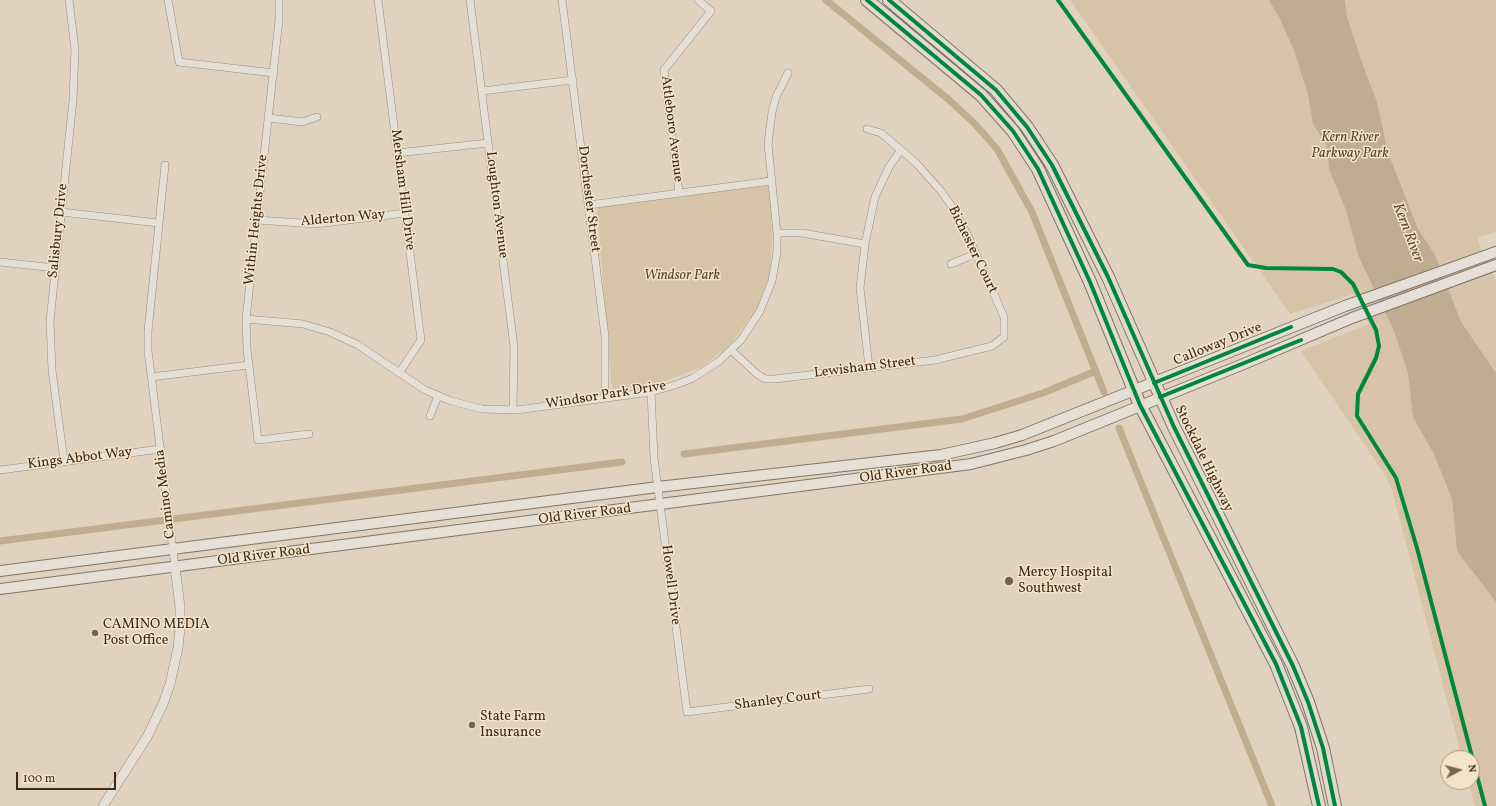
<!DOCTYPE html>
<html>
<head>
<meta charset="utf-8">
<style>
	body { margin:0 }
	#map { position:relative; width:1496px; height:806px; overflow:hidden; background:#e0d2be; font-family:Vollkorn,serif }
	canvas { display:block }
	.north { position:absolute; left:1440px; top:750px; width:40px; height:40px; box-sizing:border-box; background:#f4e4cc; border:1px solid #ab9984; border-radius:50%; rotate:83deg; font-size:11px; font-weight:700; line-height:16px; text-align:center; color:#3d2817 }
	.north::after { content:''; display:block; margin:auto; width:14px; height:18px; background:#766451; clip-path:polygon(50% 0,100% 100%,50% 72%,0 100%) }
	.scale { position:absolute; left:16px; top:772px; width:100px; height:18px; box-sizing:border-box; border:2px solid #3d2817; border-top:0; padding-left:5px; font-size:12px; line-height:14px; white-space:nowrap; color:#3d2817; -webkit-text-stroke:3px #f4e4cc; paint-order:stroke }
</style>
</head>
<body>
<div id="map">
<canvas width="1496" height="806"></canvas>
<div class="north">N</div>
<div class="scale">100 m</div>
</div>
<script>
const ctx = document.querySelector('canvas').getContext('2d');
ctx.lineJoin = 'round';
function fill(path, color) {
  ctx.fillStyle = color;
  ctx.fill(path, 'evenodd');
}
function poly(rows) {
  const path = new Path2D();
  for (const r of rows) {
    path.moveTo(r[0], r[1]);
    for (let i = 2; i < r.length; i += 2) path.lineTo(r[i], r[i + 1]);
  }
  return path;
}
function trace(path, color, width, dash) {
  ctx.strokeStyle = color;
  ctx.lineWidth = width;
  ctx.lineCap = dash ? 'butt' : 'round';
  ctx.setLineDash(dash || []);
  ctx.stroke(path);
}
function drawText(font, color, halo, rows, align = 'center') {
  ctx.font = font + ' Vollkorn,serif';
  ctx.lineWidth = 3;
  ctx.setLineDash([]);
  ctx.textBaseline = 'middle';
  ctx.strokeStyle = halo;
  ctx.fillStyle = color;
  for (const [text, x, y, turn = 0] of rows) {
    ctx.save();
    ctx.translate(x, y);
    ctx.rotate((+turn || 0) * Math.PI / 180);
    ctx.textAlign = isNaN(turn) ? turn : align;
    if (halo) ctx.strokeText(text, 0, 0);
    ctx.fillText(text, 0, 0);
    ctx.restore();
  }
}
const green = poly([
	[1070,0,1496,0,1496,232,1478,237,1480,247,1496,280,1496,806,1475,806,1468,782,1472,782,1472,758,1462,758,1392,490,1383,472,1301,351,1369,324,1354,294,1290,314],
	[768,185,773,238,769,275,756,310,730,344,702,367,657,384,613,389,611,382,597,206],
	[941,460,943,461,942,463,901,468,911,463]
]);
const water = poly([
	[1269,0,1345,0,1347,17,1361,60,1377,102,1388,153,1418,229,1435,255,1461,322,1496,373,1496,602,1457,551,1452,499,1434,454,1413,417,1408,373,1394,331,1358,255,1346,210,1329,169,1327,146,1313,124,1308,94,1293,48,1280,19]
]);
const canal = poly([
	[826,0,948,99,974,123,997,149,1032,212,1104,392],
	[1119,428,1272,806],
	[684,454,962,419,1043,393,1096,371],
	[0,541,622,462]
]);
const minor = poly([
	[168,0,179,62,274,73],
	[279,0,279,20,246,319,247,349,258,440,309,434],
	[378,0,421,340,399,373],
	[470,0,514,347,513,410],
	[562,0,605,336,605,398],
	[482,91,573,80],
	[269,118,302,122,317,117],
	[397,153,488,143],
	[165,165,148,331,148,351,175,567],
	[679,193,664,70,711,11,698,0],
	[589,205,771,181],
	[61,212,158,223],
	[257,220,316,224,405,213],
	[777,233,802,233,865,244],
	[0,262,55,268],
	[951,264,975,254],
	[246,319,303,324,330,332,358,345,425,390,451,401,482,409,517,410,651,392,678,384,693,378,718,362,741,340,760,311,772,281,777,252,777,233,768,144,772,112,776,97,788,73],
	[731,350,757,374,765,379,775,379,935,360,992,346,1004,337,1004,317,969,238,953,208,941,191,916,163,881,133,867,129],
	[869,367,860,288,865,244,875,197,889,167,901,150],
	[151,377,249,365],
	[651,392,654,458,687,712,869,689],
	[430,416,438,396],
	[64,461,52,370,50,321,73,100,75,49,69,0],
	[0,470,161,449]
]);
const tertiary = poly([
	[103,806,147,737,163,704,170,684,178,648,180,628,180,607,175,567]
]);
const secondary = poly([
	[0,571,658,487,941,455,995,443,1022,435,1345,306,1496,252],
	[0,589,971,464,1026,450,1054,441,1246,363,1352,318,1496,265]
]);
const primary = poly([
	[867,0,981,95,1013,131,1038,169,1090,282,1140,405,1276,664,1301,727,1319,806],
	[889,0,996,90,1027,127,1052,165,1108,277,1174,427,1293,666,1308,702,1323,748,1335,806]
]);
const cycleway = poly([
	[867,0,981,95,1013,131,1038,169,1090,282,1140,405,1276,664,1301,727,1319,806],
	[889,0,996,90,1027,127,1052,165,1108,277,1174,427,1293,666,1308,702,1323,748,1335,806],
	[1058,0,1248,265,1266,268,1333,269,1341,272,1353,284,1376,330,1379,346,1376,358,1358,394,1357,416,1396,478,1417,548,1485,806],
	[1154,383,1291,327],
	[1160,397,1301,340]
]);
const markers = [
	[1009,581,5,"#766451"],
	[95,633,4,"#766451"],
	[472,725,4,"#766451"]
];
const streetNames = [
	["Attleboro Avenue",671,129,83],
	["Mersham Hill Drive",402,190,83],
	["Dorchester Street",588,199,83],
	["Loughton Avenue",496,205,83],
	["Alderton Way",343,219,-5],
	["Within Heights Drive",257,220,-84],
	["Salisbury Drive",59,231,-84],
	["Bichester Court",972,250,64],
	["Calloway Drive",1218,345,-22],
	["Lewisham Street",865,368,-7],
	["Windsor Park Drive",606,396,-9],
	["Kings Abbot Way",80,459,-7],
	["Stockdale Highway",1203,459,64],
	["Old River Road",906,473,-8],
	["Camino Media",166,494,-97],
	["Old River Road",585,515,-7],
	["Old River Road",264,556,-7],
	["Howell Drive",670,585,83],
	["Shanley Court",778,701,-7]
];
const parkNames = [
	["Kern River",1350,138],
	["Parkway Park",1350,154],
	["Windsor Park",682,276]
];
const poiNames = [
	["Mercy Hospital",1018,573],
	["Southwest",1018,589],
	["CAMINO MEDIA",103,625],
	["Post Office",103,641],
	["State Farm",480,717],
	["Insurance",480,733]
];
const waterNames = [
	["Kern River",1407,233,69]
];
fill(green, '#d7c4a8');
fill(water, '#c0ac90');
trace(canal, '#c0ac90', 7);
trace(minor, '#978c7f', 8);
trace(tertiary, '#978c7f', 10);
trace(secondary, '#807569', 12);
trace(primary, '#807569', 14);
trace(minor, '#e6dfd5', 7);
trace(tertiary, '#e6dfd5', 9);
trace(secondary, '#e6dfd5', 10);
trace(primary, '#e2dace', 12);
trace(cycleway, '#00873e', 4);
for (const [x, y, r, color] of markers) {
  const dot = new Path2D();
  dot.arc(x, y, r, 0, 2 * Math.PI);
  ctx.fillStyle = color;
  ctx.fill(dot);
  trace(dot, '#f4e4cc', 1.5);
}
drawText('14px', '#3d2817', '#f4e4cc', streetNames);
drawText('italic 14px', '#5a4530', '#f4e4cc', parkNames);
drawText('14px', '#3d2817', '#f4e4cc', poiNames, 'left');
drawText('italic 15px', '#604a35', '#f4e4cc', waterNames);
</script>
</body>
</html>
